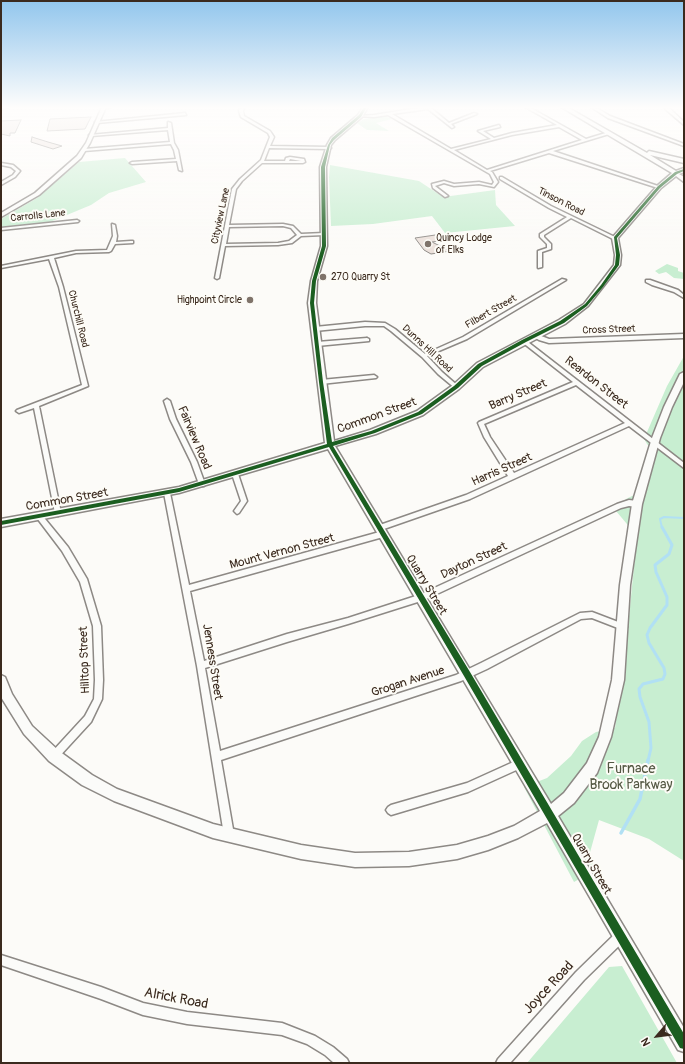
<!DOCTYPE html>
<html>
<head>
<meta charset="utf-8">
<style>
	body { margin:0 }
	#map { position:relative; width:685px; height:1064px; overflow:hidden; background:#fcfbf8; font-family:Pangolin,sans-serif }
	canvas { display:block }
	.frame { position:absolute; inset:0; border:2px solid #3b2a1e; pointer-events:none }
	.north { position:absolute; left:637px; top:1016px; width:40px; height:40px; -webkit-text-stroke:3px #fdfcf7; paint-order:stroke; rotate:242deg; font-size:11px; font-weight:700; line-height:16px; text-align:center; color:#3b2a1e }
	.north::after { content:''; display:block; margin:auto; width:14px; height:18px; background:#3b2a1e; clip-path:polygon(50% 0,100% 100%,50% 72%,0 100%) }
</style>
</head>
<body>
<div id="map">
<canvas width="685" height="1064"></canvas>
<div class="frame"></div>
<div class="north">N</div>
</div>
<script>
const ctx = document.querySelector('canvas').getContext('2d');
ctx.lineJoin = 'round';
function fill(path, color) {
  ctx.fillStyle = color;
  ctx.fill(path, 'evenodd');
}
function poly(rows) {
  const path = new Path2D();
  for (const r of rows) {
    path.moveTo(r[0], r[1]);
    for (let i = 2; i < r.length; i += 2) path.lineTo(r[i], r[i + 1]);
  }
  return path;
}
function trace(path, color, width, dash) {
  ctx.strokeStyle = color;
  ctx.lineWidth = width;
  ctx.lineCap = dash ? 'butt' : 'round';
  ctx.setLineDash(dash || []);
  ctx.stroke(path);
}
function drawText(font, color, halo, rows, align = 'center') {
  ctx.font = font + ' Pangolin,sans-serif';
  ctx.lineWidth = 4;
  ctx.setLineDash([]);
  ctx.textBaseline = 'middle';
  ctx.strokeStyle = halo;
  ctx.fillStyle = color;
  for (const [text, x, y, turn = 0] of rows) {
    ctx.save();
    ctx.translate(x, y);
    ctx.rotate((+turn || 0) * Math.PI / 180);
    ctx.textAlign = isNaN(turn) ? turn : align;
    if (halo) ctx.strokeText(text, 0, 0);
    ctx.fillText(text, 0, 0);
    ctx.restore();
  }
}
const green = poly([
	[385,116,392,119,376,123,389,131,367,130,357,123,364,119],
	[125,158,146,182,109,193,91,205,50,222,1,228,1,219,37,198,79,162],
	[330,165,419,181,443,197,495,190,496,205,515,226,445,233,432,216,373,224,331,226,329,177],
	[667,264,678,268,678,271,684,273,684,279,674,278,666,272,659,274,655,271],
	[684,356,684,861,649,839,599,820,589,856,597,869,574,882,524,787,547,778,571,756,582,741,596,732,615,728,626,647,637,536,616,511,626,499,638,493,642,467,649,447,644,439,667,386],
	[622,966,677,1063,527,1063,609,967]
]);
const streamFar2 = poly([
	[662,528,660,519,664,517,684,518]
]);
const streamFar1 = poly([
	[648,761,651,748,649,722,640,697,639,689,643,684,663,679,665,674,664,668,649,643,647,635,650,628,667,605,667,597,656,572,655,565,669,554,672,545,662,527]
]);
const stream = poly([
	[621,833,640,799,648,760]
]);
const building = poly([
	[91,117,85,129,47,131,50,119,91,117],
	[21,120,15,133,10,133,10,136,1,134,1,121,21,120],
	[32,137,48,142,62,146,53,149,31,142,32,137],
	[442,234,447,240,432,242,450,251,431,254,424,250,415,238,442,234]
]);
const street = poly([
	[1,107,8,107,1,109,1,107],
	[103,107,111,107,104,109,103,107],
	[241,107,244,107,243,111,244,116,270,131,274,137,270,146,329,147,331,148,329,149,269,148,264,161,285,161,286,158,290,157,304,159,305,162,303,163,262,163,242,181,236,189,229,225,283,224,293,226,301,234,324,233,326,234,324,235,301,236,292,243,278,245,225,246,219,278,217,279,215,278,232,189,240,179,261,160,270,137,268,133,241,117,239,111,241,107],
	[290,159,301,161,289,161,290,159],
	[283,226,291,228,297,235,289,241,278,243,226,244,229,227,283,226],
	[424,107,434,107,431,108,449,123,474,113,477,114,451,124,454,127,452,128,428,109,392,114,451,149,491,139,478,131,499,125,500,127,483,131,494,138,512,133,557,125,525,107,529,107,586,139,609,132,609,134,553,151,661,187,658,188,549,153,490,171,492,172,498,182,494,187,479,184,454,186,444,183,435,186,448,196,445,197,433,188,432,184,444,181,454,184,479,182,492,185,494,182,490,174,388,115,374,117,358,116,374,115,424,107],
	[559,127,582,140,487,170,454,150,512,135,559,127],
	[591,107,595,107,610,116,684,144,684,146,608,118,591,107],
	[185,113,186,115,97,123,95,122,185,113],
	[168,122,171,123,174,143,178,150,182,171,179,170,177,161,132,164,130,163,132,162,176,159,174,150,171,144,84,151,82,150,84,149,170,142,168,130,91,136,89,135,168,128,168,122],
	[1,163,13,165,20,171,15,177,1,185,1,182,13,175,16,171,11,167,1,165,1,163],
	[500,177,502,177,551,206,617,238,613,239,571,218,544,235,544,237,551,244,551,249,542,252,542,267,538,268,538,251,547,248,547,244,540,237,540,234,567,217,549,208,500,179,500,177],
	[77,220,79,221,78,222,1,230,1,228,77,220],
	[112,224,115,225,117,236,116,242,131,241,133,241,133,243,115,244,111,251,109,252,76,253,54,258,63,287,88,386,39,406,61,513,58,516,55,513,34,408,19,413,16,411,17,410,82,385,59,287,49,259,1,268,1,266,76,251,107,250,113,236,112,224],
	[562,279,566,280,467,339,427,356,442,372,458,386,459,387,456,389,438,374,422,357,391,331,384,326,365,326,315,331,312,329,315,327,365,322,385,323,395,329,425,354,463,337,562,279],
	[646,280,650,280,678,290,684,295,684,298,674,292,652,285,646,282,646,280],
	[536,334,549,339,684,334,684,338,549,343,539,340,534,337,533,336,536,334],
	[367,338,369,339,369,341,317,346,314,344,317,342,367,338],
	[524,339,684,463,684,468,629,426,470,499,381,530,377,530,376,528,377,526,466,495,508,476,484,437,478,423,479,422,573,382,522,342,522,340,524,339],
	[576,385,625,423,514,473,490,437,484,424,576,385],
	[374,375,377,377,376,378,321,384,318,382,321,380,374,375],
	[167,399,170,401,176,419,197,462,205,484,204,486,202,486,199,484,191,462,170,419,164,401,167,399],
	[233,472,237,472,238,474,247,501,239,513,237,514,234,511,241,501,232,474,233,472],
	[165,491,167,491,170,493,189,585,383,531,385,532,387,534,385,536,383,537,190,591,204,661,287,634,348,618,419,595,617,504,629,500,637,501,640,504,637,507,629,506,621,508,424,600,348,624,287,642,205,668,220,751,456,675,481,663,580,613,592,612,626,625,627,627,626,629,623,630,592,618,581,619,487,669,461,681,221,760,234,835,232,838,229,840,226,838,224,835,197,666,164,493,165,491],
	[39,513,41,514,68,547,87,579,101,626,103,680,102,699,91,722,57,759,54,761,51,759,49,756,51,753,85,716,94,699,95,680,93,626,80,582,62,551,37,518,36,516,39,513],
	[520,759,523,761,525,764,523,767,468,792,391,815,388,813,386,810,388,807,391,805,467,783,520,759],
	[621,931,625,932,626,936,625,940,584,980,510,1063,496,1063,498,1059,576,972,617,932,621,931],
	[1,955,101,987,143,1003,187,1012,282,1023,315,1036,333,1047,347,1059,349,1063,334,1063,325,1055,307,1044,282,1035,187,1024,143,1015,101,999,1,965,1,955]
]);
const secondary = poly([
	[102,107,106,107,90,143,81,158,39,195,1,217,1,213,35,193,77,156,86,143,102,107],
	[363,107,368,107,362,117,335,140,331,145,326,167,327,246,317,281,316,303,334,441,370,430,417,411,453,385,477,363,559,320,584,304,614,265,615,255,612,238,657,186,672,173,561,107,567,107,647,153,649,151,684,159,684,163,650,155,676,171,684,168,684,172,679,174,684,177,684,182,676,176,661,188,618,238,621,255,620,265,588,306,565,324,483,367,459,389,423,415,376,434,335,446,551,804,564,793,587,763,599,737,612,680,620,585,632,504,652,438,664,407,680,374,684,372,684,382,672,407,660,438,642,504,630,585,624,680,611,737,597,773,574,803,558,816,684,1028,684,1052,678,1050,547,823,518,838,488,850,457,859,409,866,355,867,301,859,213,838,114,801,82,785,49,761,24,734,1,697,1,675,5,677,12,694,32,726,59,751,92,775,117,789,213,824,301,845,355,853,409,852,457,845,488,836,514,826,540,811,328,449,179,493,1,527,1,519,179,487,325,443,308,303,311,281,321,246,320,167,327,145,331,138,358,115,363,107],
	[668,107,684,122,684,125,663,107,668,107]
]);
const cycleway = poly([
	[364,107,367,107,361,117,334,140,330,145,325,167,326,246,316,281,314,303,323,382,332,442,371,431,418,412,454,386,478,364,522,340,560,321,585,304,601,285,615,265,616,255,614,237,658,186,675,172,684,169,684,171,677,174,660,188,617,238,620,255,619,265,603,287,587,306,564,323,526,342,482,366,458,388,422,414,375,433,333,446,470,672,684,1034,684,1049,680,1048,464,676,329,447,179,492,1,525,1,521,179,488,327,444,319,382,310,303,312,281,322,246,321,167,328,145,332,138,359,115,364,107]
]);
const markers = [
	[428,244,4,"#7f736a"],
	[323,277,4,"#7f736a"],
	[250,300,4,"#7f736a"]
];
const farStreetnames = [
	["Tinson Road",561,202,27],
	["Carrolls Lane",38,216,-6],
	["Cityview Lane",221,216,-78],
	["Filbert Street",491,312,-30],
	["Churchill Road",78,319,76],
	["Cross Street",609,330,-2],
	["Dunns Hill Road",427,349,43]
];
const farPoinames = [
	["Quincy Lodge",436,238],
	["of Elks",436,250],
	["270 Quarry St",331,277],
	["Highpoint Circle",242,300,"right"]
];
const streetNames = [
	["Reardon Street",596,383,38],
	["Barry Street",518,395,-23],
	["Common Street",377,416,-20],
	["Fairview Road",194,438,67],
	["Harris Street",502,470,-24],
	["Common Street",67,500,-10],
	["Mount Vernon Street",282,552,-15],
	["Dayton Street",474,561,-25],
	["Quarry Street",426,585,59],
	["Hilltop Street",85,660,-92],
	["Jenness Street",212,662,81],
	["Grogan Avenue",408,682,-18],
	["Quarry Street",591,864,60]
];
const nearParknames = [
	["Furnace",631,769],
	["Brook Parkway",631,785]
];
const nearStreetnames = [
	["Joyce Road",549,988,-47],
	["Alrick Road",176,999,11]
];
fill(green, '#c8eed1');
trace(streamFar2, '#b1e0f4', 2);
trace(streamFar1, '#b1e0f4', 3);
trace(stream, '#b1e0f4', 3.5);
fill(building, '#ece1db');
trace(building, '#8d8985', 1);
trace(street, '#8d8985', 3);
trace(secondary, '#8d8985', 3);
fill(street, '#fbfbf9');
fill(secondary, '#fbfbf9');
fill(cycleway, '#1b5e20');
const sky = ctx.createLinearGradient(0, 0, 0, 256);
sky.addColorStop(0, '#92c6ed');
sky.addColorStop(0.42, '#fefdfc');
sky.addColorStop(1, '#fefdfc00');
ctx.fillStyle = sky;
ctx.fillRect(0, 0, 685, 256);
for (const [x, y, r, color] of markers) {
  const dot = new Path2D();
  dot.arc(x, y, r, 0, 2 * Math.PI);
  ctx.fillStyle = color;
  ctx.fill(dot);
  trace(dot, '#fdfcf7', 1.5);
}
drawText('10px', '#3b2a1e', '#fdfcf7', farStreetnames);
drawText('10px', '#3b2a1e', '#fdfcf7', farPoinames, 'left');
drawText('12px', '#3b2a1e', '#fdfcf7', streetNames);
drawText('14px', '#545843', '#fdfcf7', nearParknames);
drawText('14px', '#3b2a1e', '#fdfcf7', nearStreetnames);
</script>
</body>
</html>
